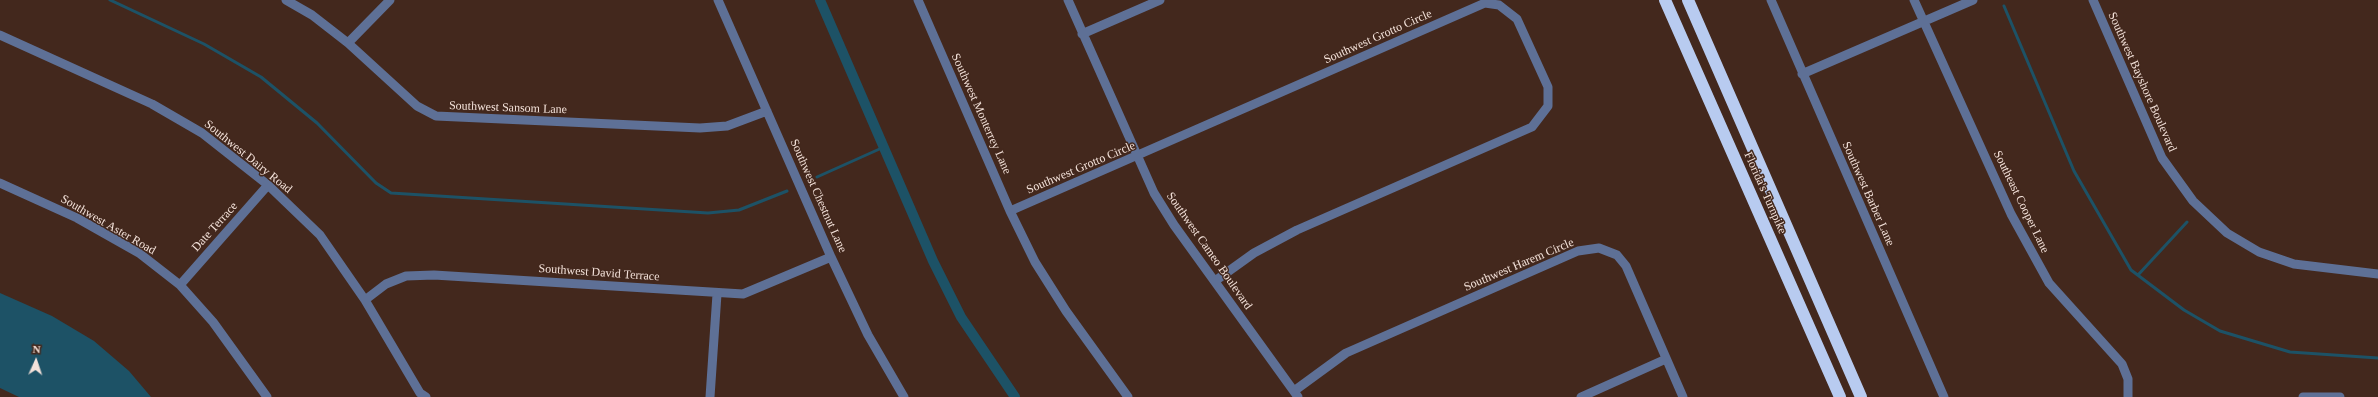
<!DOCTYPE html>
<html>
<head>
<meta charset="utf-8">
<style>
	body { margin:0 }
	#map { position:relative; width:2378px; height:397px; overflow:hidden; background:#43281d; font-family:"Times New Roman",serif }
	canvas { display:block }
	.north { position:absolute; left:16px; top:341px; width:40px; height:40px; -webkit-text-stroke:3px #43281d; paint-order:stroke; rotate:3deg; font-size:11px; font-weight:700; line-height:16px; text-align:center; color:#f4e2da }
	.north::after { content:''; display:block; margin:auto; width:14px; height:18px; background:#f4e2da; clip-path:polygon(50% 0,100% 100%,50% 72%,0 100%) }
</style>
</head>
<body>
<div id="map">
<canvas width="2378" height="397"></canvas>
<div class="north">N</div>
</div>
<script>
const ctx = document.querySelector('canvas').getContext('2d');
ctx.lineJoin = 'round';
function fill(path, color) {
  ctx.fillStyle = color;
  ctx.fill(path, 'evenodd');
}
function poly(rows) {
  const path = new Path2D();
  for (const r of rows) {
    path.moveTo(r[0], r[1]);
    for (let i = 2; i < r.length; i += 2) path.lineTo(r[i], r[i + 1]);
  }
  return path;
}
function trace(path, color, width, dash) {
  ctx.strokeStyle = color;
  ctx.lineWidth = width;
  ctx.lineCap = dash ? 'butt' : 'round';
  ctx.setLineDash(dash || []);
  ctx.stroke(path);
}
function drawText(font, color, halo, rows, align = 'center') {
  ctx.font = font + ' "Times New Roman",serif';
  ctx.lineWidth = 3;
  ctx.setLineDash([]);
  ctx.textBaseline = 'middle';
  ctx.strokeStyle = halo;
  ctx.fillStyle = color;
  for (const [text, x, y, turn = 0] of rows) {
    ctx.save();
    ctx.translate(x, y);
    ctx.rotate((+turn || 0) * Math.PI / 180);
    ctx.textAlign = isNaN(turn) ? turn : align;
    if (halo) ctx.strokeText(text, 0, 0);
    ctx.fillText(text, 0, 0);
    ctx.restore();
  }
}
const water = poly([
	[0,293,52,316,94,341,129,371,151,397,19,397,0,388]
]);
const stream = poly([
	[110,0,204,44,261,77,317,123,376,183,391,193,708,213,739,210,787,191],
	[2004,6,2074,171,2131,270,2184,310,2220,331,2290,352,2378,358],
	[817,177,884,147],
	[2138,275,2187,222]
]);
const canal = poly([
	[820,0,933,261,961,317,1015,397]
]);
const minor = poly([
	[286,0,312,15,348,43,417,106,436,116,700,128,727,126,767,111],
	[718,0,831,257,868,335,904,397],
	[918,0,1010,211,1035,262,1066,311,1128,397],
	[1068,0,1154,193,1174,225,1298,397],
	[1771,0,1944,397],
	[1914,0,2011,214,2049,283,2122,364,2128,379,2128,397],
	[2093,0,2162,158,2193,201,2227,233,2259,252,2294,264,2378,274],
	[1082,34,1160,0],
	[0,35,152,104,202,133,268,185,320,235,365,300,420,393,426,397],
	[348,43,390,0],
	[1802,74,1973,0],
	[0,183,77,218,139,253,180,285,213,322,267,397],
	[1010,211,1485,3,1499,5,1517,19,1548,87,1548,106,1532,127,1297,230,1254,253,1215,281],
	[180,285,268,185],
	[365,300,386,284,406,276,434,275,743,294,831,257],
	[1294,391,1346,353,1578,251,1599,248,1617,255,1626,266,1683,397],
	[710,397,717,294],
	[1581,397,1666,359],
	[2303,397,2340,397]
]);
const highway = poly([
	[1665,0,1840,397],
	[1688,0,1861,397]
]);
const streetNames = [
	["Southwest Grotto Circle",1378,37,-24],
	["Southwest Bayshore Boulevard",2142,82,66],
	["Southwest Sansom Lane",508,108,2],
	["Southwest Monterrey Lane",981,114,66],
	["Southwest Dairy Road",248,157,39],
	["Southwest Grotto Circle",1081,168,-23],
	["Florida's Turnpike",1765,193,66],
	["Southwest Barber Lane",1868,194,66],
	["Southwest Chestnut Lane",818,196,66],
	["Southeast Cooper Lane",2021,202,64],
	["Southwest Aster Road",108,225,30],
	["Date Terrace",215,227,-48],
	["Southwest Cameo Boulevard",1209,251,55],
	["Southwest Harem Circle",1519,265,-23],
	["Southwest David Terrace",599,273,4]
];
fill(water, '#1d5266');
trace(stream, '#1d5266', 3);
trace(canal, '#1d5266', 10);
trace(minor, '#5e7096', 9);
trace(highway, '#b8cbf0', 12);
drawText('12px', '#f4e2da', '#43281d', streetNames);
</script>
</body>
</html>
